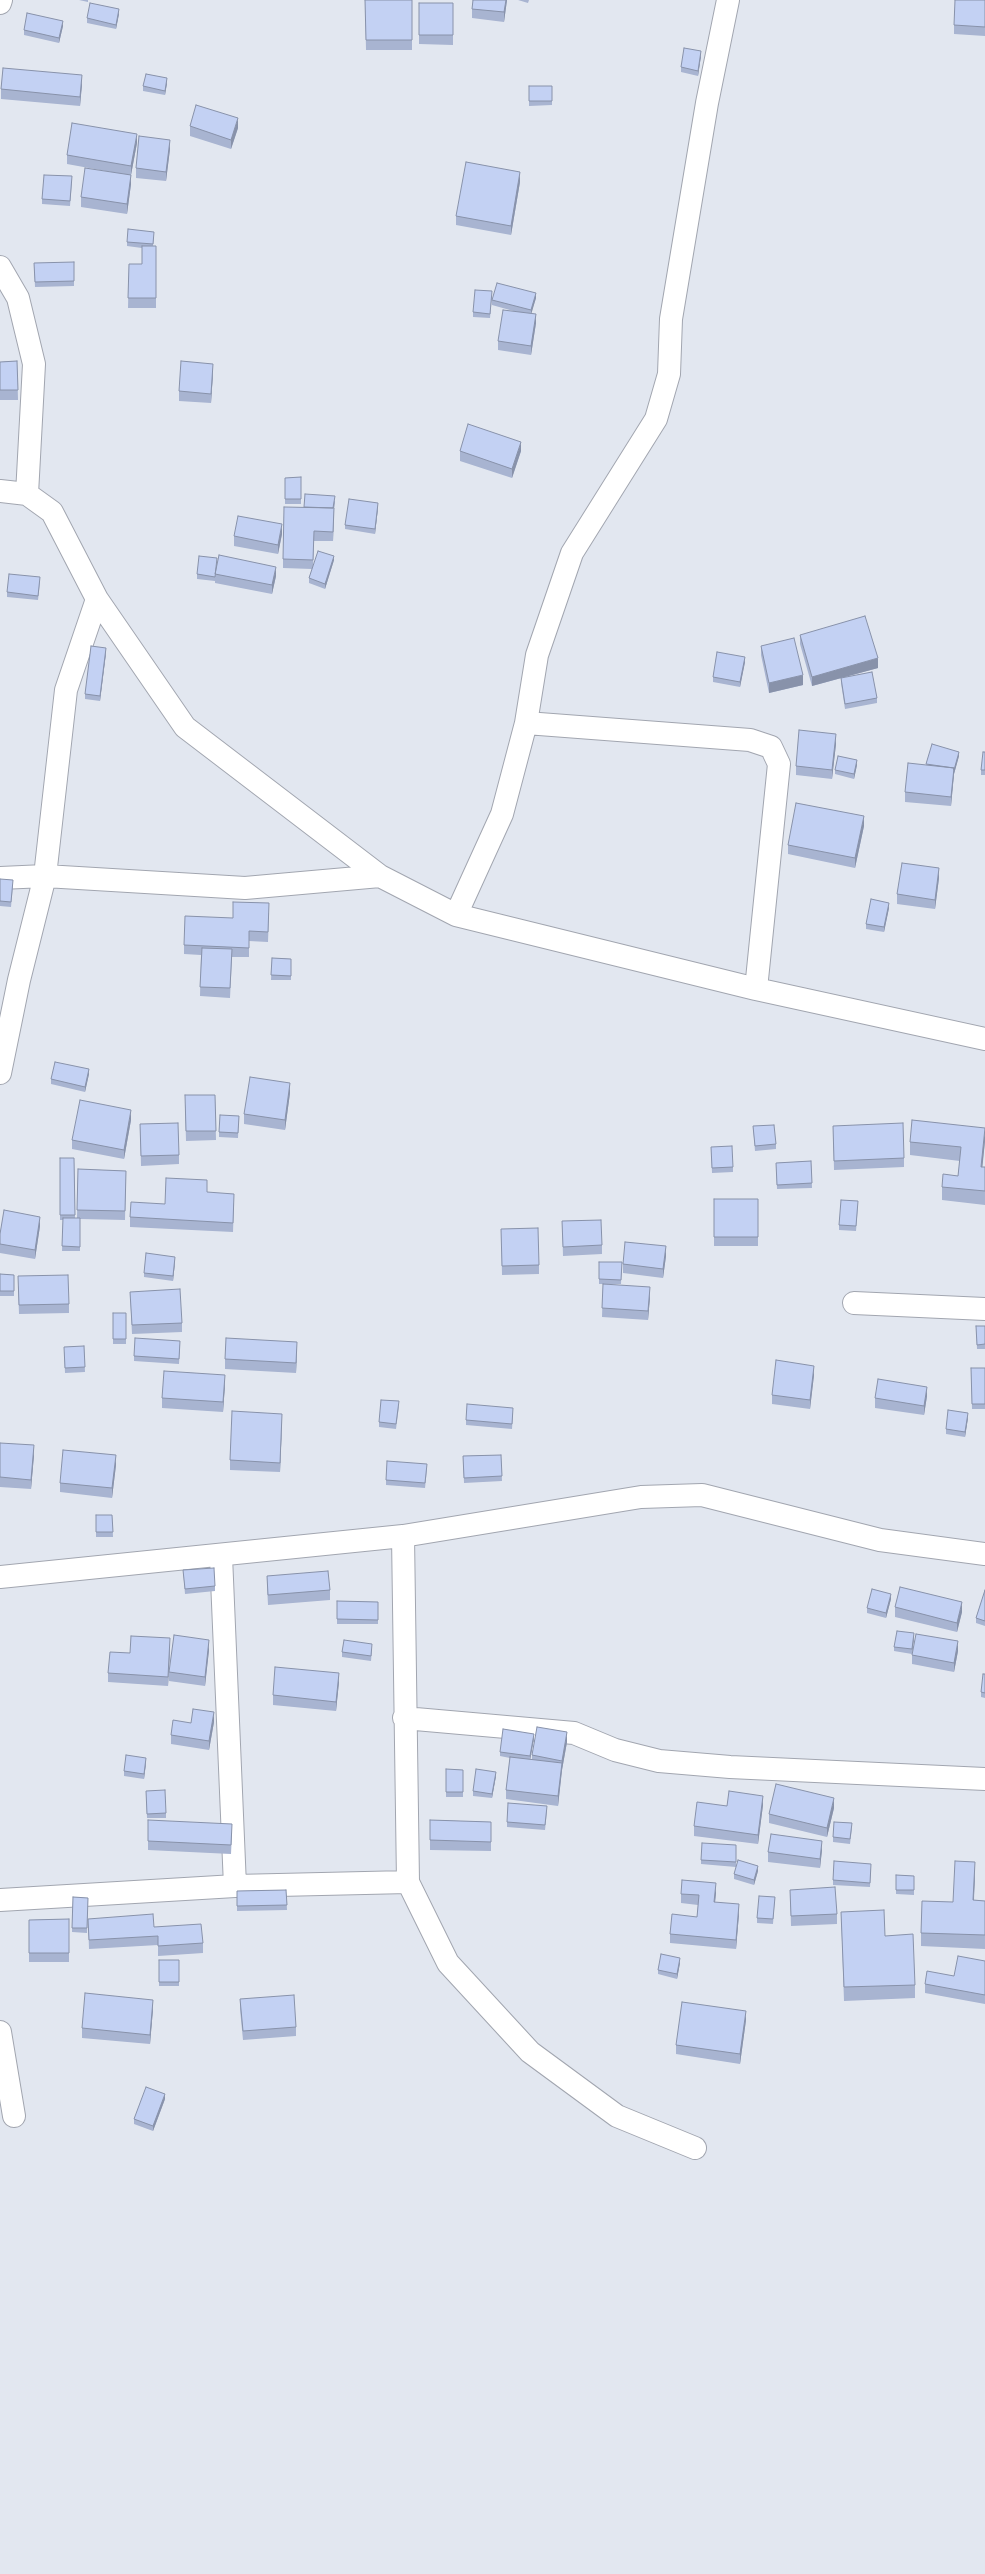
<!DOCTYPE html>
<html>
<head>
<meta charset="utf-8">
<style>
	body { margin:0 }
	canvas { display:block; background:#e2e7f0 }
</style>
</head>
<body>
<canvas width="985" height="2574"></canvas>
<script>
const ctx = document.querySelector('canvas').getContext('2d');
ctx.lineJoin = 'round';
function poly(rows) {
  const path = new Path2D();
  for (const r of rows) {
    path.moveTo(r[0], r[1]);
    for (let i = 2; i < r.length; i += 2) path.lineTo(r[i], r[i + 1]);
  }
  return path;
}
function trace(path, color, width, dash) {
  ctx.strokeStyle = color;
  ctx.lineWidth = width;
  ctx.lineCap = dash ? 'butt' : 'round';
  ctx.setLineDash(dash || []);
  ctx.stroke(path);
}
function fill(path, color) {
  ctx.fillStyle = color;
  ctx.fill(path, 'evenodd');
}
const minor = poly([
	[0,3,1,0],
	[0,267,18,298,34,364,27,494],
	[0,491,27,494,52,512,97,599,185,727,380,876,456,915,756,989,985,1039],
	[526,723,750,740,771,747,779,764,756,989],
	[0,878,45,876,245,888,380,876],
	[456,915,502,814,526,723,537,655,572,553,656,419,669,374,671,319,707,103,728,0],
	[0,1073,19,980,45,876,66,690,97,599],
	[854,1303,985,1309],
	[403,1536,408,1882,448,1963,530,2052,617,2116,695,2148],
	[221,1556,235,1886],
	[0,1577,403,1536,641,1497,702,1495,880,1540,985,1554],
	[404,1718,574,1733,615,1750,659,1761,730,1767,985,1779],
	[0,1900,235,1886,408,1882],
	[0,2032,14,2116]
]);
const wall = poly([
	[79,0,88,0,88,2],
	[365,0,412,0,412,50,366,50],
	[507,0,504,22,472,18,472,9],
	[518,0,529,0,528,3],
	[985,0,985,36,954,34,954,25],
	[419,3,453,3,453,45,419,44],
	[119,14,116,29,87,23,87,18],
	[63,26,59,43,24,35,24,30],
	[701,56,698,76,681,72,681,67],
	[167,83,165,95,143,91,143,86],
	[82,84,80,106,1,99,1,89],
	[529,86,552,86,552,105,529,106],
	[190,126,238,128,231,149,190,136],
	[137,143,131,175,131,184,127,214,81,207,81,197,111,172,67,164,67,155],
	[170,149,166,181,136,178,136,168],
	[72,181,70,206,42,204,42,199],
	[520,182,511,235,456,225,456,216],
	[154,237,153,246,156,246,156,308,128,308,129,264,142,264,142,248,127,246,127,242],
	[34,263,74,281,74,286,35,287],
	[492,296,490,318,473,317,473,312],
	[536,298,531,313,536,323,531,355,498,350,498,341,517,312,492,305,492,300],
	[17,361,18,400,0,400,0,362],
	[213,373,211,403,179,401,179,391],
	[460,451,521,451,512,478,460,461],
	[301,477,301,504,285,504,285,478],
	[335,501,334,509,333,541,314,541,313,569,334,560,325,589,309,583,309,578,312,569,283,568,283,559,304,507],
	[378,508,375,534,345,529,345,525],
	[282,534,278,554,234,546,234,536],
	[217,564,276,576,272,594,215,583,215,579,215,581,197,579,197,574],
	[40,582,38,600,7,597,7,592],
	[800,635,878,668,812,686,800,644],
	[761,646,803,685,769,693,761,655],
	[106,653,100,701,85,699,85,694],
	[745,662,740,687,713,682,713,677],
	[841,678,877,698,877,703,845,709,841,683],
	[836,744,832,779,796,775,796,766],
	[985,752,985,775,981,775,981,770],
	[959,756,954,774,951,806,905,802,905,792,926,765],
	[857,765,854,779,835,774,835,770],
	[864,826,855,868,788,854,788,845],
	[939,878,935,909,897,904,897,894],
	[0,879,13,885,11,907,0,906],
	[889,908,884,932,866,929,866,924],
	[269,913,268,942,249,941,249,957,232,957,230,998,200,996,201,955,184,954,184,945,233,918],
	[272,958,291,959,291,980,271,980],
	[89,1074,85,1092,51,1084,51,1079],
	[290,1093,285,1130,244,1124,244,1114],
	[215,1095,216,1140,186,1141,185,1105],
	[239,1116,238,1138,219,1137,219,1132],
	[131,1120,124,1159,72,1149,72,1140],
	[140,1124,179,1155,179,1164,141,1166],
	[753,1126,776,1144,776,1149,755,1151],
	[833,1126,904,1158,904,1167,834,1170],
	[985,1141,982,1167,985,1167,985,1205,942,1200,942,1187,958,1176,960,1161,910,1155,910,1142],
	[711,1147,733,1167,733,1172,712,1173],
	[60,1158,74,1158,75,1218,77,1218,78,1169,126,1171,125,1220,80,1219,80,1251,62,1251,63,1220,60,1220],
	[811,1161,812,1188,777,1189,776,1163],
	[207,1192,234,1203,233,1232,130,1227,130,1217,165,1204],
	[714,1199,758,1199,758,1246,714,1246],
	[858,1205,856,1231,839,1230,839,1225],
	[562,1221,602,1245,602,1254,563,1256],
	[40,1226,35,1259,0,1253,0,1234],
	[501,1229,539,1265,539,1274,502,1275],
	[666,1256,663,1278,623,1273,623,1264],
	[175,1262,173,1281,144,1277,144,1273],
	[622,1262,621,1284,606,1284,650,1297,648,1320,602,1317,603,1284,599,1284,599,1279],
	[0,1274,14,1275,14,1296,0,1296],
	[18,1286,69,1304,69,1313,19,1314],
	[130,1292,182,1323,182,1332,132,1334],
	[113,1313,126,1313,126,1344,113,1344],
	[976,1326,985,1326,985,1349,977,1349],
	[180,1345,179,1364,134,1361,134,1356],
	[84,1346,85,1372,65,1373,64,1352],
	[297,1351,296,1373,225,1369,225,1359],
	[971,1368,985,1368,985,1409,972,1409],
	[814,1375,810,1409,772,1404,772,1395],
	[225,1385,223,1412,162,1408,162,1398],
	[927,1396,924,1415,875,1408,875,1398],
	[399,1406,396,1429,379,1427,379,1422],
	[513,1413,512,1429,466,1425,466,1420],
	[968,1418,965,1437,946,1434,946,1429],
	[282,1423,280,1472,230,1470,230,1460],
	[0,1443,34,1455,31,1489,0,1487],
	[501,1455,502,1481,464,1483,463,1456],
	[116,1465,112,1498,60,1492,60,1483],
	[427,1469,425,1488,386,1485,386,1480],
	[96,1515,112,1515,113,1537,96,1537],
	[183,1570,215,1586,215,1591,185,1594],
	[267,1576,330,1590,330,1600,268,1605,267,1585],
	[985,1590,985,1626,976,1623,976,1618],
	[891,1599,886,1618,867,1613,867,1608],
	[337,1601,378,1602,378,1624,337,1624],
	[895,1607,962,1612,957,1632,895,1617],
	[914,1638,912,1654,894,1651,894,1647],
	[170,1648,168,1686,108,1682,108,1673,130,1653],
	[372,1649,371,1661,342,1657,342,1652],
	[209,1650,205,1686,169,1681,169,1672],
	[958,1651,954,1672,912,1664,912,1655],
	[985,1674,985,1698,981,1697,981,1692],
	[339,1682,336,1711,273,1705,273,1695],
	[214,1722,209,1750,171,1744,171,1735],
	[534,1738,530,1759,532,1760,532,1755,567,1742,562,1770,558,1806,506,1799,506,1790,510,1758,500,1756,500,1752],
	[146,1763,144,1779,124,1776,124,1771],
	[446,1769,463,1770,463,1797,446,1797],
	[496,1776,492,1798,473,1796,473,1791],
	[146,1791,166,1813,166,1818,147,1818],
	[763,1805,758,1844,694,1836,694,1826,727,1806],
	[834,1808,827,1837,769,1823,769,1814],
	[547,1811,545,1830,507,1827,507,1822],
	[430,1820,491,1822,491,1851,430,1850],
	[852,1828,850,1844,833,1842,833,1837],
	[232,1833,231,1854,148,1850,148,1841],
	[736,1850,736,1867,701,1864,701,1860],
	[822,1850,820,1868,768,1862,768,1852],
	[871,1869,870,1887,833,1885,833,1880],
	[758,1871,754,1885,734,1879,734,1874],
	[896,1875,914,1876,914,1895,896,1894],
	[975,1876,974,1900,985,1901,985,1949,921,1946,921,1933,953,1902],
	[286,1890,287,1910,237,1911,237,1891],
	[790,1890,837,1914,837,1924,791,1926],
	[716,1893,715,1902,739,1914,736,1949,670,1943,670,1934,697,1917,698,1905,681,1903,681,1894],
	[73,1897,88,1898,87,1933,72,1932],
	[775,1897,773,1924,757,1923,757,1918],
	[841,1912,885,1936,915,1985,915,1998,844,2001],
	[69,1919,69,1962,29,1962,29,1920],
	[88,1919,154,1927,203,1943,203,1953,158,1956,158,1945,89,1949],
	[159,1960,179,1960,179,1986,159,1986],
	[985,1961,985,2004,925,1993,925,1984,954,1976],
	[680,1963,677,1979,658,1974,658,1970],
	[240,1999,296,2027,296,2036,243,2040,240,2009],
	[153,2009,150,2044,82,2038,82,2028],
	[746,2020,740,2064,676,2054,676,2045],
	[165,2099,153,2131,134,2124,134,2119]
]);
const shadedWall = poly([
	[506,0,507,0,504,22,504,12],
	[119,9,119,14,116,29,116,25],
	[63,21,63,26,59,43,59,38],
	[701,51,701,56,698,76,698,71],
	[82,75,82,84,80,106,80,97],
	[167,78,167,83,165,95,165,91],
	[238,118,238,128,231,149,231,140],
	[137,134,137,143,131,175,131,166],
	[170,140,170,149,166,181,166,172],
	[520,172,520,182,511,235,511,226],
	[131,175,131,184,127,214,127,204],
	[536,293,536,298,531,315,531,310],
	[536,314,536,323,531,355,531,346],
	[213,364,213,373,211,403,211,394],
	[521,442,521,451,512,478,512,469],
	[335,496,334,509,333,541,333,511],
	[378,503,378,508,375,534,375,529],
	[282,524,282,534,278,554,278,545],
	[334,556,334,560,325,589,325,584],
	[276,567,276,576,272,594,272,585],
	[106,648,106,653,100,701,100,696],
	[745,657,745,662,740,687,740,682],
	[878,658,878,668,812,686,812,677],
	[803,675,803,685,769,693,769,683],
	[836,734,836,744,832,779,832,770],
	[959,752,959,756,954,774,951,806,951,797,953,772],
	[857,760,857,765,854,779,854,774],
	[864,816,864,826,855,868,855,858],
	[939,868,939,878,935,909,935,900],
	[889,903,889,908,884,932,884,927],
	[89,1069,89,1074,85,1092,85,1087],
	[290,1083,290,1093,285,1130,285,1120],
	[131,1110,131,1120,124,1159,124,1150],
	[985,1128,985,1141,981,1181,981,1167],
	[40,1217,40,1226,35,1259,35,1250],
	[666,1246,666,1256,663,1278,663,1269],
	[175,1257,175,1262,173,1281,173,1276],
	[650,1287,650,1297,648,1320,648,1311],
	[297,1342,297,1351,296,1373,296,1363],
	[814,1366,814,1375,810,1409,810,1400],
	[225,1375,225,1385,223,1412,223,1402],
	[927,1387,927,1396,924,1415,924,1406],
	[968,1413,968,1418,965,1437,965,1432],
	[282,1414,282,1423,280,1472,280,1463],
	[34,1445,34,1455,31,1489,31,1480],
	[116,1455,116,1465,112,1498,112,1488],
	[891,1594,891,1599,886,1618,886,1613],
	[962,1602,962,1612,957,1632,957,1623],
	[914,1633,914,1638,912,1654,912,1649],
	[170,1638,170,1648,168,1686,168,1677],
	[209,1640,209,1650,205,1686,205,1677],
	[958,1641,958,1651,954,1672,954,1663],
	[339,1673,339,1682,336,1711,336,1702],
	[214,1712,214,1722,209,1750,209,1741],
	[567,1732,567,1742,562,1770,558,1806,558,1796,562,1761],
	[534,1734,534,1738,530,1761,530,1756],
	[146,1758,146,1763,144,1779,144,1774],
	[496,1772,496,1776,492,1798,492,1794],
	[763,1796,763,1805,758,1844,758,1835],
	[834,1798,834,1808,827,1837,827,1828],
	[822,1841,822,1850,820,1868,820,1859],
	[975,1862,975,1876,973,1914,973,1900],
	[758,1866,758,1871,754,1885,754,1880],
	[716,1883,716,1893,714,1912,714,1902],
	[739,1904,739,1914,736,1949,736,1940],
	[680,1958,680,1963,677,1979,677,1974],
	[153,2000,153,2009,150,2044,150,2035],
	[746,2011,746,2020,740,2064,740,2054],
	[165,2094,165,2099,153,2131,153,2126]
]);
const building = poly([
	[365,0,412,0,412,40,366,40,365,0],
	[473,0,506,0,504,12,472,9,473,0],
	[955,0,985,0,985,27,954,25,955,0],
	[90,3,119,9,116,25,87,18,90,3],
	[419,3,453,3,453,35,419,35,419,3],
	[27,13,63,21,59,38,24,30,27,13],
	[684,48,701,51,698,71,681,67,684,48],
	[3,68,82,75,80,97,1,89,3,68],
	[146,74,167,78,165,91,143,86,146,74],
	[529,86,552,86,552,101,529,101,529,86],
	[196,105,238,118,231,140,190,126,196,105],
	[72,123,137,134,131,166,67,155,72,123],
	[139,136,170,140,166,172,136,168,139,136],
	[466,162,520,172,511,226,456,216,466,162],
	[85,168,131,175,127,204,81,197,85,168],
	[44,175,72,176,70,201,42,199,44,175],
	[128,229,154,232,153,244,127,242,128,229],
	[142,246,156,246,156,298,128,298,129,264,142,264,142,246],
	[74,262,74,281,35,282,34,263,74,262],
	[497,283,536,293,531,310,492,300,497,283],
	[475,290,492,291,490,314,473,312,475,290],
	[503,310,536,314,531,346,498,341,503,310],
	[17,361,18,390,0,390,0,362,17,361],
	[181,361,213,364,211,394,179,391,181,361],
	[468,424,521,442,512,469,460,451,468,424],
	[301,477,301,499,285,499,285,478,301,477],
	[305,494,335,496,333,508,304,507,305,494],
	[349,499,378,503,375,529,345,525,349,499],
	[284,507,334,508,333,532,314,531,313,560,283,559,284,507],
	[238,516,282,524,278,545,234,536,238,516],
	[318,551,334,556,325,584,309,578,318,551],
	[219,555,276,567,272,585,215,574,219,555],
	[199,556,217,558,215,577,197,574,199,556],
	[9,574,40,577,38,596,7,592,9,574],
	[865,616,878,658,812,677,800,635,865,616],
	[794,638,803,675,769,683,761,646,794,638],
	[91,646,106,648,100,696,85,694,91,646],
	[717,652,745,657,740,682,713,677,717,652],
	[872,672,877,698,845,704,841,678,872,672],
	[799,730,836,734,832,770,796,766,799,730],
	[932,744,959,752,954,770,954,768,926,764,932,744],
	[983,752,985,752,985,770,981,770,983,752],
	[838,756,857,760,854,774,835,770,838,756],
	[908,763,954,768,951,797,905,792,908,763],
	[796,803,864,816,855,858,788,845,796,803],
	[902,863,939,868,935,900,897,894,902,863],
	[0,879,13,880,11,902,0,901,0,879],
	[871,899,889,903,884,927,866,924,871,899],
	[233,902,269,903,268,932,249,931,249,948,184,945,185,916,233,918,233,902],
	[202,948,232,949,230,988,200,987,202,948],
	[272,958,291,959,291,976,271,975,272,958],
	[55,1062,89,1069,85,1087,51,1079,55,1062],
	[250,1077,290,1083,285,1120,244,1114,250,1077],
	[185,1095,215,1095,216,1131,186,1131,185,1095],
	[80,1100,131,1110,124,1150,72,1140,80,1100],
	[220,1115,239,1116,238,1133,219,1132,220,1115],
	[912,1120,985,1128,981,1167,985,1167,985,1191,942,1187,943,1174,958,1176,961,1147,910,1142,912,1120],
	[178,1123,179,1155,141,1156,140,1124,178,1123],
	[903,1123,904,1158,834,1161,833,1126,903,1123],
	[774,1125,776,1144,755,1146,753,1126,774,1125],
	[732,1146,733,1167,712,1168,711,1147,732,1146],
	[60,1158,74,1158,75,1215,60,1215,60,1158],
	[811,1161,812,1183,777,1185,776,1163,811,1161],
	[78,1169,126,1171,125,1211,77,1210,78,1169],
	[166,1178,207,1180,207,1192,234,1194,233,1223,130,1217,131,1202,165,1204,166,1178],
	[714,1199,758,1199,758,1237,714,1237,714,1199],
	[841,1200,858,1201,856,1226,839,1225,841,1200],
	[4,1210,40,1217,35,1250,0,1244,0,1234,4,1210],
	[63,1218,80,1218,80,1247,62,1246,63,1218],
	[601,1220,602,1245,563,1247,562,1221,601,1220],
	[538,1228,539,1265,502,1266,501,1229,538,1228],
	[625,1242,666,1246,663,1269,623,1264,625,1242],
	[146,1253,175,1257,173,1276,144,1273,146,1253],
	[599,1262,622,1262,621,1280,599,1279,599,1262],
	[0,1274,14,1275,14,1291,0,1291,0,1274],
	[68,1275,69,1304,19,1305,18,1276,68,1275],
	[603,1284,650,1287,648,1311,602,1308,603,1284],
	[180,1289,182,1323,132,1325,130,1292,180,1289],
	[113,1313,126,1313,126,1339,113,1339,113,1313],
	[976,1326,985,1326,985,1344,977,1345,976,1326],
	[135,1338,180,1341,179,1359,134,1356,135,1338],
	[226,1338,297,1342,296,1363,225,1359,226,1338],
	[84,1346,85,1367,65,1368,64,1347,84,1346],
	[776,1360,814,1366,810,1400,772,1395,776,1360],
	[971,1368,985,1368,985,1404,972,1404,971,1368],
	[164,1371,225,1375,223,1402,162,1398,164,1371],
	[878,1379,927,1387,924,1406,875,1398,878,1379],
	[381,1400,399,1401,396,1424,379,1422,381,1400],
	[467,1404,513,1408,512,1424,466,1420,467,1404],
	[948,1410,968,1413,965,1432,946,1429,948,1410],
	[232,1411,282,1414,280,1463,230,1460,232,1411],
	[0,1443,34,1445,31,1480,0,1477,0,1443],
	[63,1450,116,1455,112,1488,60,1483,63,1450],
	[501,1455,502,1476,464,1478,463,1456,501,1455],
	[387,1461,427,1464,425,1483,386,1480,387,1461],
	[96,1515,112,1515,113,1532,96,1532,96,1515],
	[214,1568,215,1586,185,1589,183,1570,214,1568],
	[328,1571,330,1590,268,1595,267,1576,328,1571],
	[900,1587,962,1602,957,1623,895,1607,900,1587],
	[872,1589,891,1594,886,1613,867,1608,872,1589],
	[985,1590,985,1621,976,1618,985,1590],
	[337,1601,378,1602,378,1620,337,1619,337,1601],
	[897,1631,914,1633,912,1649,894,1647,897,1631],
	[916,1634,958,1641,954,1663,912,1655,916,1634],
	[174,1635,209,1640,205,1677,169,1672,174,1635],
	[131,1636,170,1638,168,1677,108,1673,110,1652,130,1653,131,1636],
	[344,1640,372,1644,371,1656,342,1652,344,1640],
	[275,1667,339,1673,336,1702,273,1695,275,1667],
	[983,1674,985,1674,985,1693,981,1692,983,1674],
	[193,1709,214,1712,209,1741,171,1735,173,1720,191,1723,193,1709],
	[537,1727,567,1732,562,1761,532,1755,537,1727],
	[503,1729,534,1734,530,1756,500,1752,503,1729],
	[126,1755,146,1758,144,1774,124,1771,126,1755],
	[510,1757,562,1763,558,1796,506,1790,510,1757],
	[446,1769,463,1770,463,1792,446,1792,446,1769],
	[476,1769,496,1772,492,1794,473,1791,476,1769],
	[776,1784,834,1798,827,1828,769,1814,776,1784],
	[165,1790,166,1813,147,1814,146,1791,165,1790],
	[729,1791,763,1796,758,1835,694,1826,697,1802,727,1806,729,1791],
	[508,1803,547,1806,545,1825,507,1822,508,1803],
	[148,1820,232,1824,231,1845,148,1841,148,1820],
	[430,1820,491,1822,491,1842,430,1840,430,1820],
	[834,1822,852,1823,850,1839,833,1837,834,1822],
	[771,1834,822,1841,820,1859,768,1852,771,1834],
	[702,1843,736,1845,736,1862,701,1860,702,1843],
	[738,1860,758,1866,754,1880,734,1874,738,1860],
	[834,1861,871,1864,870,1883,833,1880,834,1861],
	[955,1861,975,1862,973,1900,985,1901,985,1935,921,1933,922,1901,953,1902,955,1861],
	[896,1875,914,1876,914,1890,896,1890,896,1875],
	[682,1880,716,1883,714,1902,739,1904,736,1940,670,1934,672,1914,697,1917,699,1895,681,1894,682,1880],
	[835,1887,837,1914,791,1916,790,1890,835,1887],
	[286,1890,287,1905,237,1906,237,1891,286,1890],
	[759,1896,775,1897,773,1919,757,1918,759,1896],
	[73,1897,88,1898,87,1928,72,1928,73,1897],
	[884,1910,885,1936,913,1934,915,1985,844,1987,841,1912,884,1910],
	[153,1914,154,1927,201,1924,203,1943,158,1946,158,1936,89,1940,88,1919,153,1914],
	[69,1919,69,1953,29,1953,29,1920,69,1919],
	[661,1954,680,1958,677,1974,658,1970,661,1954],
	[958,1956,985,1961,985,1995,925,1984,927,1971,954,1976,958,1956],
	[159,1960,179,1960,179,1982,159,1982,159,1960],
	[85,1993,153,2000,150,2035,82,2028,85,1993],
	[294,1995,296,2027,243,2031,240,1999,294,1995],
	[682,2002,746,2011,740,2054,676,2045,682,2002],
	[146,2087,165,2094,153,2126,134,2119,146,2087]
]);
trace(minor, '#a2a6b0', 24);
trace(minor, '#fff', 22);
fill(wall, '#a8b4d1');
fill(shadedWall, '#8892aa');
fill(building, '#c3d1f3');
trace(building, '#8892aa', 1);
</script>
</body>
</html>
